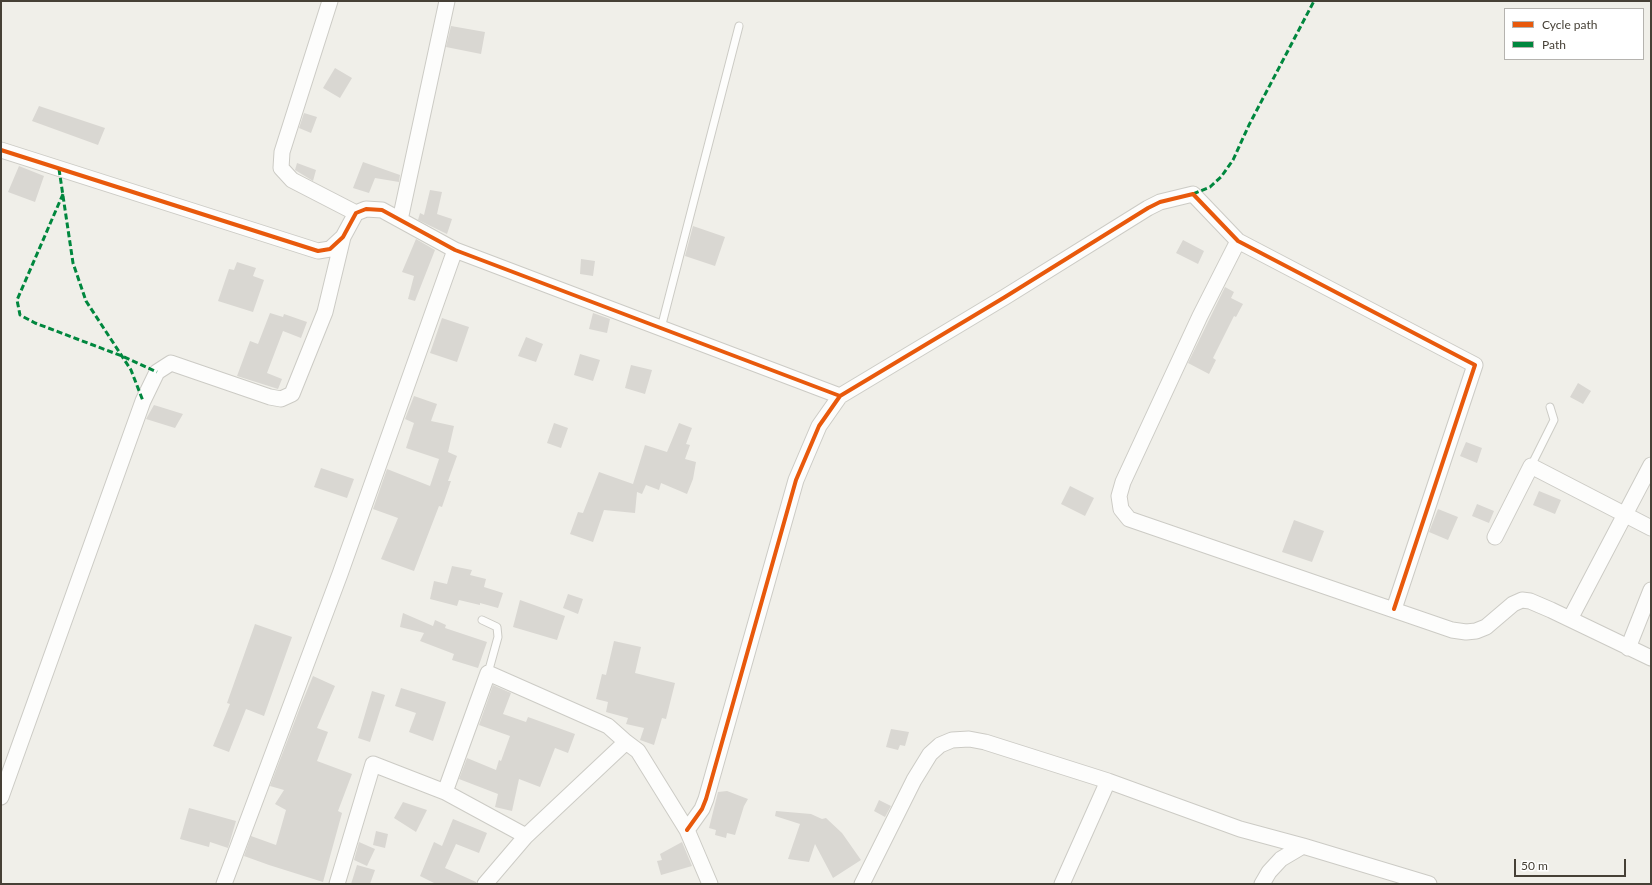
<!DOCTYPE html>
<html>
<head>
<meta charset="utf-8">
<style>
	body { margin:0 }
	#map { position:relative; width:1652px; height:885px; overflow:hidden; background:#f0efe9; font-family:Lato,sans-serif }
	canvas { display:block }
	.frame { position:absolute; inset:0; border:2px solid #464036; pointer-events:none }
	.legend { position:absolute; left:1504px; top:8px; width:140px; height:52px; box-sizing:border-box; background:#fff; border:1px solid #b5b3af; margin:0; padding:5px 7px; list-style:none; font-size:12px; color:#464036 }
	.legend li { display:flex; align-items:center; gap:8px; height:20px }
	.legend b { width:20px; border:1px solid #b5b3af }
	.scale { position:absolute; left:1514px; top:859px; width:112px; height:18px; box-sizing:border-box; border:2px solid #464036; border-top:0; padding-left:5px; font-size:12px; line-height:14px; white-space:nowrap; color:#464036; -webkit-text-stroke:3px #fff; paint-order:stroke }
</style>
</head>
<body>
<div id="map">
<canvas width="1652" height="885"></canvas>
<div class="frame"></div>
<ul class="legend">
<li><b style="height:5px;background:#e8590c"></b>Cycle path</li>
<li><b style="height:5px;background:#00873e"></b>Path</li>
</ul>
<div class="scale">50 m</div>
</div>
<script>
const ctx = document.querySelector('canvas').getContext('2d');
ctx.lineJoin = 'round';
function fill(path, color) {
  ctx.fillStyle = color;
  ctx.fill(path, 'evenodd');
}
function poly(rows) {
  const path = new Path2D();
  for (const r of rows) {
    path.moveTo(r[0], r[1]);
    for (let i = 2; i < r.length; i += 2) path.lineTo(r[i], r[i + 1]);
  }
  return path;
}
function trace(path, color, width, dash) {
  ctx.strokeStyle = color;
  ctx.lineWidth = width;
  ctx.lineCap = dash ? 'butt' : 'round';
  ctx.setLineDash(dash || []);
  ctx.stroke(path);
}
const building = poly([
	[451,26,485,32,481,54,446,47],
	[335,68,352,78,340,98,323,88],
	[39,106,105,128,98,145,32,121],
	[304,113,317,117,311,133,299,128],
	[363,162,400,175,399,182,375,178,369,193,353,188],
	[297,163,316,170,313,181,295,170],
	[19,166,44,176,35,202,8,192],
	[430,190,442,192,437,214,452,219,447,234,418,220,420,213,424,215],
	[693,226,725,237,715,266,685,256],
	[416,239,435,250,415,301,408,299,414,276,402,272],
	[1183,240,1204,251,1198,264,1176,253],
	[581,259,595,261,593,276,580,274],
	[237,262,256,268,253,276,264,280,253,312,218,301,229,269,234,270],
	[1225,287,1234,292,1231,298,1243,304,1236,317,1234,316,1213,358,1216,360,1209,374,1188,363],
	[270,313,283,317,284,314,307,322,301,338,283,331,267,373,282,379,278,389,237,376,250,341,258,344],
	[593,313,610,319,607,333,589,329],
	[442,318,469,327,457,362,430,353],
	[526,337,543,344,536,362,518,356],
	[580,354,600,360,593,381,574,375],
	[631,365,652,370,645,394,625,388],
	[1578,383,1591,391,1583,404,1570,397],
	[414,396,437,404,431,421,454,426,448,452,457,456,448,481,451,481,442,507,439,506,414,571,381,559,398,518,373,509,387,469,430,486,439,459,406,448,414,423,405,419],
	[154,405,183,414,175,428,146,419],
	[554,423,568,428,561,448,547,443],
	[679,423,692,428,686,444,690,445,685,459,696,462,693,479,687,494,661,483,659,490,646,485,642,494,637,492,635,513,604,510,593,542,570,534,578,512,583,513,599,472,633,484,645,445,667,452],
	[1466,442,1482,448,1477,463,1460,456],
	[321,468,354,479,347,498,314,487],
	[1070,486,1094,498,1085,516,1061,504],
	[1539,491,1561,500,1555,514,1533,505],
	[1477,504,1494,511,1489,523,1472,516],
	[1438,509,1458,517,1448,540,1429,532],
	[1294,520,1324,531,1312,562,1282,552],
	[452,566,472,570,470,575,486,579,484,587,503,593,498,608,480,603,480,605,459,600,457,606,430,599,434,581,447,584],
	[568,594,583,599,578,614,563,608],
	[520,600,565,616,557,640,513,627],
	[403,613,433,626,435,620,446,625,445,628,487,642,478,668,452,660,454,654,420,641,424,633,400,627],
	[255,624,292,637,264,716,246,709,229,752,213,746,230,704,227,703],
	[614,641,641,647,635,673,675,683,666,719,662,718,654,745,640,740,644,728,626,724,628,718,606,712,608,702,596,699,602,674,606,675],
	[313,676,335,686,317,728,328,732,317,761,352,774,338,811,342,813,323,882,269,865,244,856,251,836,276,845,286,810,275,804,284,790,270,786,301,705],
	[493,685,511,693,503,714,526,722,528,717,575,734,568,753,555,748,540,787,519,779,512,811,495,807,498,794,459,779,467,758,496,770,499,760,501,761,510,736,479,725],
	[401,688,446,702,433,741,409,732,416,713,395,706],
	[372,691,385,695,370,742,358,738],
	[891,729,909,732,905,746,900,745,898,750,886,747],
	[727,791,748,799,744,806,735,835,727,833,726,838,715,835,716,830,709,828,718,792],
	[879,800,891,806,885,817,874,811],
	[403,802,427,810,416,832,394,818],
	[189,808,236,821,228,848,210,842,209,847,180,839],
	[776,811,811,814,822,819,826,818,842,833,861,860,833,878,815,844,809,862,788,859,800,824,775,816],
	[453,819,487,833,479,853,456,844,445,868,476,882,476,884,436,884,420,876,434,842,442,846],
	[376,831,388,834,385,848,373,845],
	[359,842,375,849,367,866,354,860],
	[682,842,692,866,661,875,657,861,662,860,660,854],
	[357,865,375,870,370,884,351,884]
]);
const lane = poly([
	[661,328,739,26],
	[1531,466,1554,420,1550,407],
	[482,620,497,627,498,637,488,673]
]);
const street = poly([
	[330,1,282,152,281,168,292,180,356,213],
	[1,150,318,251,330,249,343,237,356,213,366,209,382,210,455,250,840,396],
	[400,220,447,1],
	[1238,241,1200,316,1123,482,1119,496,1121,509,1129,519,1452,630,1466,632,1476,631,1486,627,1513,604,1522,600,1530,601,1551,610,1651,658],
	[1495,537,1531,466,1651,528],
	[1570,619,1651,465],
	[1628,648,1651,590],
	[445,792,488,673,608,726,626,742,638,751,687,830,710,884],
	[1,797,143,401,157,372,171,363,270,397,281,399,292,394,325,312,343,237],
	[687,830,702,809,706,799,796,480,819,426,840,396,1005,297,1148,208,1160,202,1193,194,1238,241,1475,365,1394,609],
	[224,884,340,574,455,250],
	[337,884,373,764,445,792,526,836],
	[485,884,526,836,626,742],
	[862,884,914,780,930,754,940,745,952,740,969,739,985,742,1108,781,1240,829,1303,846,1429,884],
	[1062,884,1108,781],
	[1262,884,1269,872,1281,859,1303,846]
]);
const quiet = poly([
	[59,169,73,263,86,301,131,370,143,401],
	[63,194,17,300,20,315,35,323,122,356,157,372],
	[1193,194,1210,187,1221,177,1233,160,1249,125,1314,1]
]);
const cycleway = poly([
	[1,150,318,251,330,249,343,237,356,213,366,209,382,210,455,250,840,396],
	[687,830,702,809,706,799,796,480,819,426,840,396,1005,297,1148,208,1160,202,1193,194,1238,241,1475,365,1394,609]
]);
fill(building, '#d9d7d2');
trace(lane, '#cccbc5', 9);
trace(street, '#cccbc5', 17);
trace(lane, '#fdfdfc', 7);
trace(street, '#fdfdfc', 15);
trace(quiet, '#00873e', 3, [6, 3]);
trace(cycleway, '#e8590c', 4);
</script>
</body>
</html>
